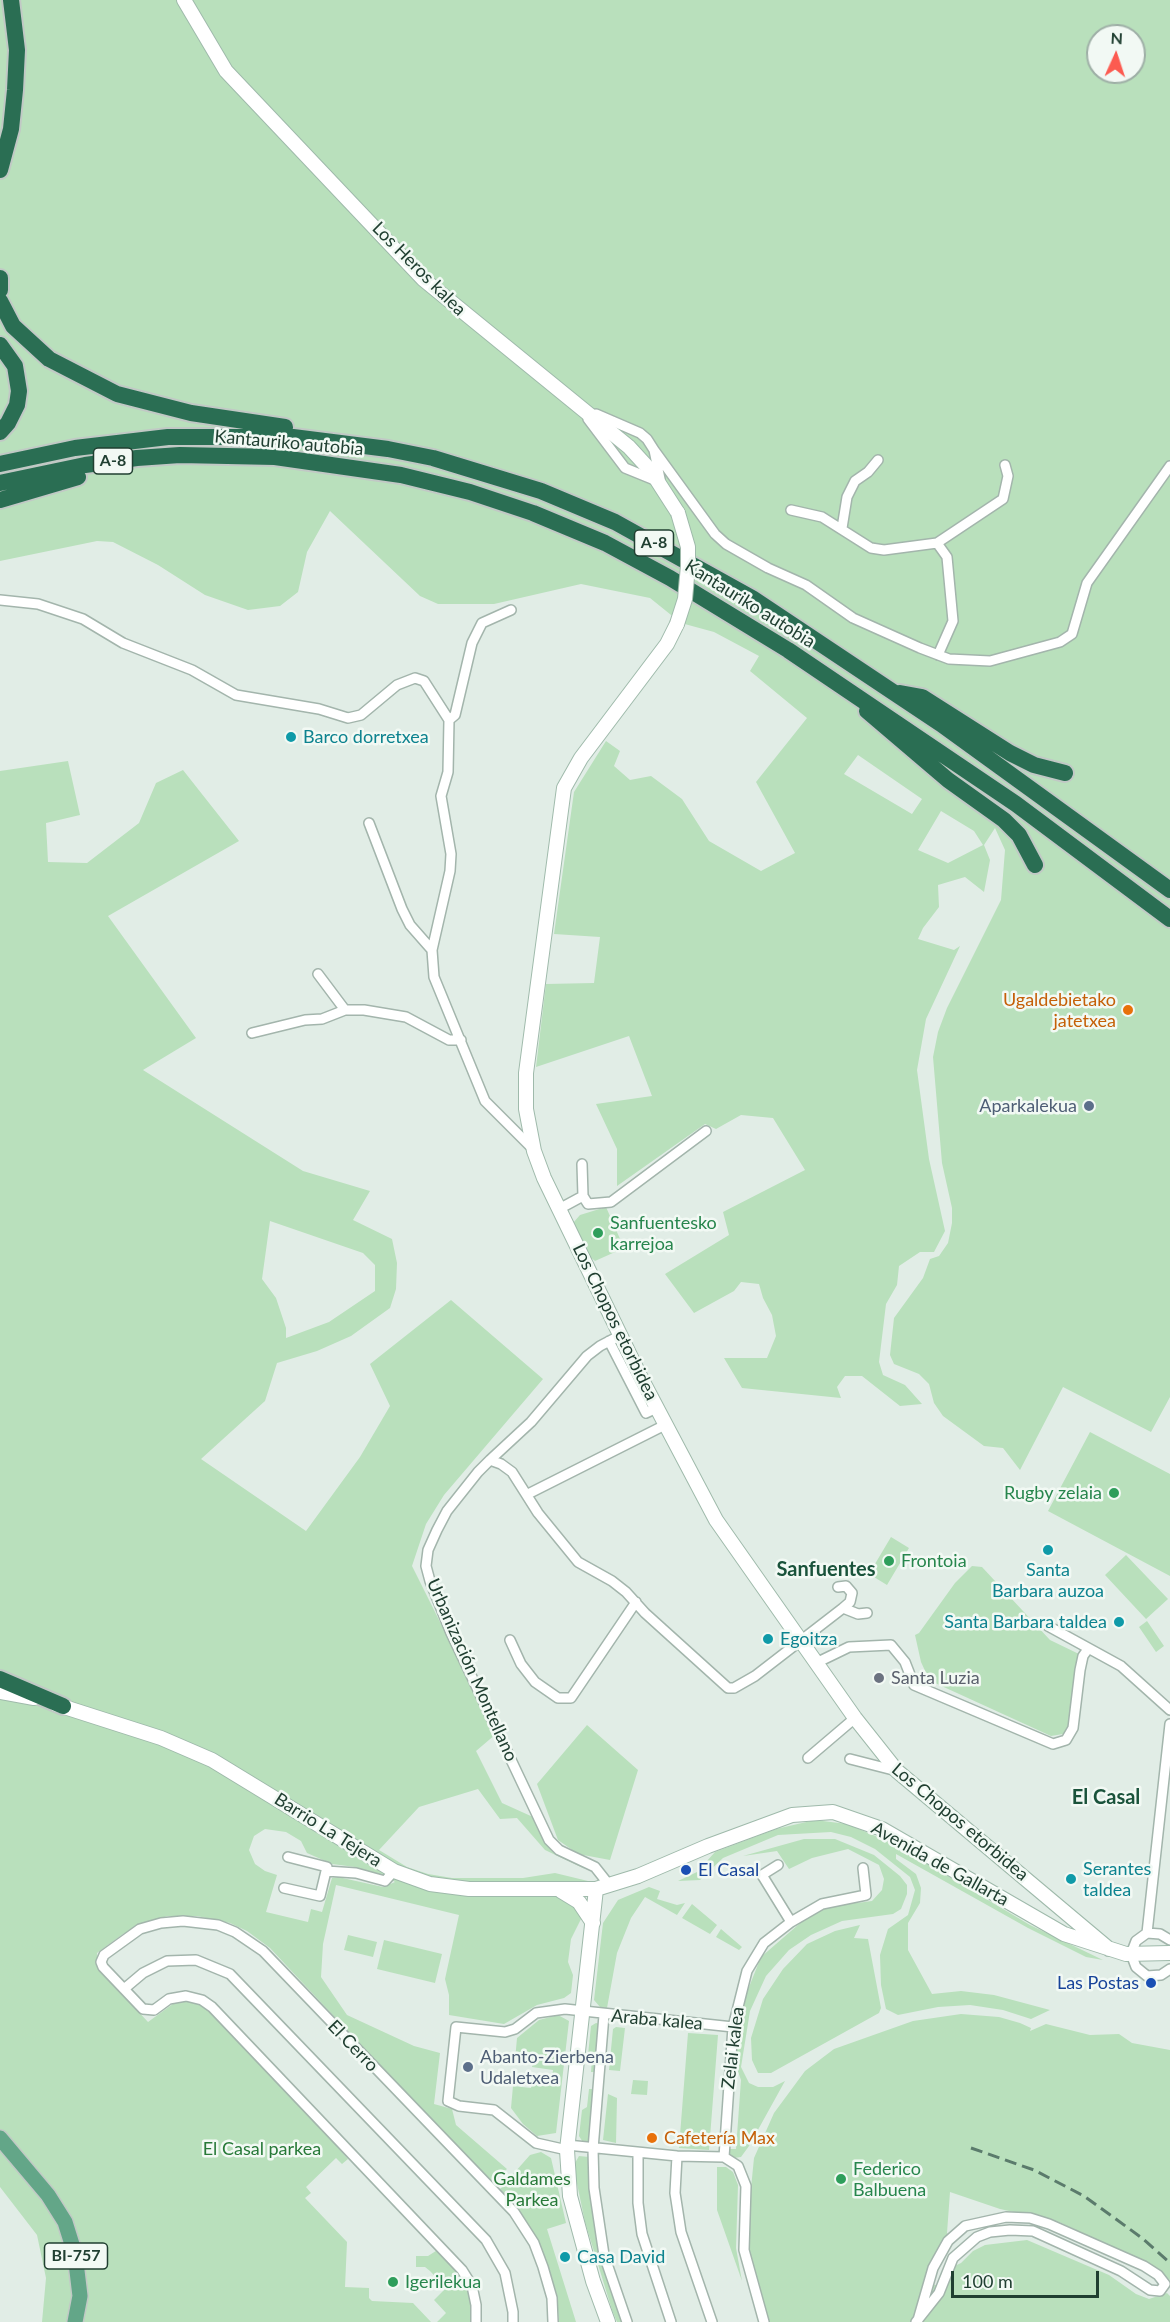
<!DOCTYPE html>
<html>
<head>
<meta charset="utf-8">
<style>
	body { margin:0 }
	#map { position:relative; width:1170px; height:2322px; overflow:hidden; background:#e1ede6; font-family:Lato,sans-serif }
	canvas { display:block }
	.north { position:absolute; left:1086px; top:24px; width:60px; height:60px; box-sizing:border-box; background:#f2f9f4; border:2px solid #9eafa6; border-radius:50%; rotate:3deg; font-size:16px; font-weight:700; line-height:24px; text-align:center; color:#203f31 }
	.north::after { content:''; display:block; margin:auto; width:21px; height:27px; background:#fc5b50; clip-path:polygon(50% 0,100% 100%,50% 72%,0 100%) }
	.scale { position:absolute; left:951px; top:2271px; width:148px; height:27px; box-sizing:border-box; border:3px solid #203f31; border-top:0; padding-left:8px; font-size:18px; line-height:21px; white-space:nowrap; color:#203f31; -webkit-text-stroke:4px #f2f9f4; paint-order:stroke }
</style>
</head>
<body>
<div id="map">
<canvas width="1170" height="2322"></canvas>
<div class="north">N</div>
<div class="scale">100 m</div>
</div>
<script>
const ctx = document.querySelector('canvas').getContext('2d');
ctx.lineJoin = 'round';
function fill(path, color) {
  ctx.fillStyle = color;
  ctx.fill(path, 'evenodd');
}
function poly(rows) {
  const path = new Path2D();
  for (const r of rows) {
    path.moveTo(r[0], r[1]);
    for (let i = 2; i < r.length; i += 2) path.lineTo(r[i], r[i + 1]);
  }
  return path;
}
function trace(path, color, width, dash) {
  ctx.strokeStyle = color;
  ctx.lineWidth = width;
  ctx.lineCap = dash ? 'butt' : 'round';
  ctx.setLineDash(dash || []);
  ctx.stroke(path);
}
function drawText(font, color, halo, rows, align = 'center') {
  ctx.font = font + ' Lato,sans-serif';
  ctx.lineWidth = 5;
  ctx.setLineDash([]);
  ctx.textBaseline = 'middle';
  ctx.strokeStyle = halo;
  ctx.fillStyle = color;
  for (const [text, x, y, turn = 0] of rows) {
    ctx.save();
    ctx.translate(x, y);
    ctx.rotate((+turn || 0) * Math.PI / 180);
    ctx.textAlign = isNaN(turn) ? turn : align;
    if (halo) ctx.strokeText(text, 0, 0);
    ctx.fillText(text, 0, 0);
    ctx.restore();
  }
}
const green = poly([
	[0,0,1170,0,1170,1397,1151,1432,1063,1387,1020,1470,1003,1448,984,1446,943,1416,934,1403,929,1384,919,1374,894,1364,890,1355,894,1318,923,1278,930,1259,939,1256,948,1243,952,1223,952,1208,942,1163,933,1057,938,1032,947,1008,1001,900,1005,850,995,828,984,845,990,860,984,892,965,877,938,885,939,907,923,928,918,939,954,950,960,946,926,1019,917,1070,929,1159,945,1231,934,1252,920,1252,899,1266,897,1285,886,1304,879,1362,883,1375,905,1385,922,1404,900,1406,862,1376,845,1376,837,1387,841,1398,742,1388,724,1358,767,1358,776,1336,772,1315,763,1298,759,1284,741,1282,734,1291,694,1313,665,1274,729,1235,723,1212,805,1170,773,1118,741,1115,716,1129,705,1124,617,1186,617,1149,596,1104,652,1096,629,1036,536,1067,546,984,594,983,600,937,554,934,574,792,606,741,620,751,614,766,630,780,651,776,682,799,709,841,761,871,795,853,756,782,807,718,750,671,759,656,714,632,681,623,650,598,581,584,494,604,438,604,420,596,330,511,307,552,298,592,280,606,248,610,205,595,158,565,113,542,97,541,0,561],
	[1098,36,1134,36,1134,72,1098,72],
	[858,755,922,799,912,814,844,774],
	[941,811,974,831,983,845,948,863,918,850],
	[68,761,80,815,46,823,48,862,87,863,139,823,156,783,183,770,239,841,108,916,196,1038,143,1070,303,1171,370,1191,353,1220,392,1239,397,1263,396,1289,390,1308,351,1336,317,1351,277,1363,265,1401,201,1459,306,1531,360,1457,390,1406,370,1364,451,1300,543,1379,444,1495,426,1524,412,1566,496,1734,476,1751,502,1803,533,1817,553,1849,585,1869,545,1850,517,1818,500,1819,478,1789,419,1807,379,1850,407,1867,428,1874,452,1878,523,1878,555,1873,588,1881,564,1899,569,1900,582,1917,571,1939,568,1962,573,1975,571,1993,564,1998,537,2005,504,2024,449,2015,449,1995,445,1979,459,1915,336,1885,323,1944,321,1977,347,2015,414,2046,440,2053,434,2104,452,2109,456,2125,507,2169,491,2184,299,1979,270,1948,247,1931,230,1923,197,1916,167,1916,123,1934,97,1953,98,1968,148,2022,177,2001,197,2002,212,2012,334,2143,348,2159,342,2164,336,2158,306,2187,311,2193,305,2198,347,2242,345,2287,369,2288,369,2298,372,2301,413,2303,431,2322,42,2322,46,2278,37,2235,0,2187,0,771],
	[270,1221,363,1253,375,1265,375,1291,329,1322,286,1338,286,1328,276,1298,262,1279],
	[265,1829,286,1832,301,1841,307,1853,332,1864,355,1867,378,1877,385,1875,395,1882,383,1887,338,1877,332,1878,322,1912,311,1909,308,1922,266,1912,277,1875,265,1871,255,1864,249,1850,254,1836],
	[606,1207,624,1248,595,1261,588,1255,573,1223,580,1215],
	[1090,1432,1170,1474,1170,1576,1048,1511],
	[891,1537,909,1548,887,1585,869,1574],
	[1126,1555,1168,1599,1146,1619,1105,1575],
	[972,1566,982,1567,1050,1640,1081,1655,1069,1729,1063,1734,1051,1736,935,1683,927,1675,921,1662,915,1635,919,1633,955,1583],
	[1147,1621,1164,1646,1156,1652,1139,1627],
	[587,1725,638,1770,610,1860,578,1854,558,1840,537,1784],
	[815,1820,847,1824,892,1843,1030,1925,1103,1960,1086,1957,1028,1928,896,1854,896,1859,916,1874,921,1888,920,1903,908,1923,908,1950,932,1994,961,1991,994,1995,1050,2010,1031,2019,1003,2010,970,2005,938,2007,898,2015,886,2009,881,1985,880,1955,888,1929,908,1915,915,1890,910,1877,875,1849,851,1837,831,1832,778,1835,723,1858,700,1880,678,1881,697,1872,715,1852,776,1829],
	[804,1839,835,1839,874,1855,900,1876,907,1885,907,1894,901,1909,893,1914,842,1921,811,1935,789,1950,766,1976,750,2011,741,2067,749,2083,758,2087,773,2087,785,2081,749,2146,741,2157,734,2158,728,2155,728,2149,736,2149,741,2080,736,2066,737,2039,743,2002,761,1957,806,1918,826,1908,857,1901,857,1903,872,1901,882,1890,884,1879,879,1865,848,1849,812,1858,789,1869,777,1851,743,1856],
	[649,1887,660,1891,657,1899,677,1905,685,1903,677,1915,645,1897,631,1918,617,1953,607,2008,600,2007,594,2000,603,1923,618,1900],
	[692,1904,717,1925,710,1934,682,1918],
	[860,1925,854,1938,868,1939,881,2008,879,2013,771,2073,758,2073,752,2060,751,2038,763,1999,783,1969,807,1944,835,1931],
	[721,1929,742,1947,739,1950,716,1937],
	[348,1935,377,1942,373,1957,344,1950],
	[384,1940,442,1954,435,1983,377,1969],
	[961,2014,999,2017,1020,2023,1031,2028,1030,2031,1046,2024,1090,2035,1119,2034,1132,2043,1170,2050,1170,2280,1145,2262,1059,2222,1000,2209,950,2192,947,2233,953,2239,941,2255,932,2284,939,2286,944,2271,961,2263,973,2251,985,2245,1027,2240,1109,2275,1136,2294,1149,2299,1167,2293,1170,2296,1170,2322,768,2322,748,2251,747,2228,754,2158,774,2113,805,2071,834,2049,913,2021],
	[558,2015,569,2021,556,2133,537,2136,523,2124,511,2108,513,2086,531,2088,532,2082,551,2084,553,2070,532,2067,533,2061,515,2060,517,2038,539,2020],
	[596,2023,601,2024,596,2072,591,2072,592,2059,588,2055,591,2026],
	[616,2027,625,2028,620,2071,609,2070,613,2029],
	[688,2033,718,2035,709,2150,679,2148],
	[633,2080,648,2081,647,2095,631,2094],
	[589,2089,595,2089,590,2144,584,2144,579,2136,582,2110,587,2107],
	[608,2094,617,2098,616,2143,603,2140],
	[541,2152,551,2158,566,2223,547,2229,576,2322,559,2322,557,2295,544,2257,520,2212,500,2189,530,2155],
	[579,2156,589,2157,589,2161,590,2189,596,2236,622,2322,617,2322,612,2310,585,2222,575,2174,575,2163],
	[717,2167,726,2167,733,2172,738,2185,736,2248,742,2281,717,2210],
	[439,2249,468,2286,472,2299,472,2322,437,2322,446,2313,434,2300,446,2288,430,2271,425,2267,416,2267,416,2256,428,2256]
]);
const street = poly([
	[596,414,640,433,647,439,654,450,660,479],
	[588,419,625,468,657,481],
	[654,450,715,534,726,544,768,568,806,585,853,618,920,648,949,659,990,661,1060,642,1072,634,1087,583,1170,466],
	[791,510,822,517,871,548,884,550,937,543,1003,499,1008,476,1005,465],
	[842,528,847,497,855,481,868,472,878,460],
	[937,543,947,557,953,621,938,655],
	[0,600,38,604,83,619,123,643,192,670,236,695,319,709,348,718,361,715,397,685,415,678,424,681,449,720,448,772,441,796,451,854,450,871,432,950,434,977,485,1101,533,1149],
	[449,720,455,715,472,643,482,623,511,610],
	[369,823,402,909,410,925,432,950],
	[318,974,345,1010],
	[252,1033,305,1020,322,1019,345,1010,364,1010,406,1017,449,1040,461,1040],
	[583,1196,588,1204,611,1202,706,1131],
	[559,1209,583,1196,582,1164],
	[609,1341,646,1413,657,1408],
	[490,1460,531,1422,587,1356,600,1346,621,1335],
	[528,1494,665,1425],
	[838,1587,846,1586,852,1593,850,1602,843,1608],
	[1048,1626,1121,1666,1170,1710],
	[510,1640,521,1664,535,1682,558,1698,571,1698,636,1602],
	[816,1663,849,1647,891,1645,905,1662,914,1685,1053,1744,1066,1740,1073,1728,1080,1670,1083,1656,1088,1649],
	[808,1758,855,1718],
	[850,1759,897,1771],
	[778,1865,762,1875,791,1922],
	[326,1871,356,1873,385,1881,394,1871],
	[610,1886,595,1867,559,1850,549,1840,451,1633,430,1581,426,1566,428,1550,437,1530,447,1511,478,1472,490,1460,501,1464,512,1472,538,1513,578,1562,612,1581,626,1592,645,1613,728,1688,734,1688,755,1676,843,1608,858,1614,867,1613],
	[284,1888,320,1896,327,1867,288,1857],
	[1147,1933,1170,1724],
	[1170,1940,1160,1934,1147,1933,1136,1941,1131,1954,1136,1967,1147,1976,1161,1975,1170,1969],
	[124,1989,143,1973,167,1961,196,1960,230,1974,486,2240,505,2273,513,2312,513,2322],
	[604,2015,593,2149,594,2188,604,2255,627,2322],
	[567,2145,677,2156,724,2157,733,2027,747,1971,764,1943,791,1922,822,1904,866,1895,863,1868],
	[567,2150,536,2143,494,2110,459,2106,448,2101,456,2027,505,2032,515,2029,536,2013,565,2009,733,2027],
	[638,2153,638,2203,642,2234,671,2322],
	[677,2156,675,2193,681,2232,712,2322],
	[724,2157,738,2166,746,2186,744,2250,764,2322],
	[476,2322,476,2305,472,2286,462,2270,212,2007,202,2000,186,1996,169,1999,154,2010,143,2009,103,1967,101,1962,104,1955,140,1929,161,1923,183,1921,218,1925,235,1932,263,1951,514,2212,534,2243,543,2267,552,2298,553,2322],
	[916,2322,939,2293,953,2258,977,2237,990,2232,1010,2230,1033,2231,1121,2271,1150,2290,1160,2291,1165,2284,1158,2275,1144,2266,1049,2224,1030,2218,1006,2217,965,2226,948,2241,933,2268,918,2320]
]);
const secondary = poly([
	[184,0,226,71,423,279,629,447,651,471,678,513],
	[677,624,667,644,581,758,564,788,526,1073,526,1109,534,1151,544,1178,641,1378,716,1520,855,1718,897,1771,1109,1949],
	[0,1692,34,1698],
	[55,1704,161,1738,212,1760,394,1871,430,1884,469,1889,596,1889,638,1876,708,1846,792,1815,833,1812,882,1829,1064,1934,1126,1954,1170,1953],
	[596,1889,567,2150,570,2196,593,2281,608,2322],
	[561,1891,579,1902,593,1923]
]);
const primary = poly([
	[0,2138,48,2195,65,2222,75,2254,80,2296,75,2322]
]);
const highway = poly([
	[0,170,11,129,15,90,17,50,11,0],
	[0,278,0,290],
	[0,301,13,326,49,359,117,394,191,413,285,427],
	[0,345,15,366,19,391,17,405,8,423,0,432],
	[0,464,75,448,168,437,293,437,388,449,433,458,541,491,615,522,752,598,941,724,1170,890],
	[0,483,85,465,137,458,180,455,275,457,401,475,470,492,533,513,605,543,670,578,788,650,1016,804,1170,919],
	[0,500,78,477],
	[900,693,922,697,1010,753,1034,765,1065,773],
	[867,711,948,780,1004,820,1019,835,1035,865],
	[0,1679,63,1706]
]);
const rail = poly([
	[971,2148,1034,2170,1084,2196,1142,2238,1170,2263]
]);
const secondaryBridge = poly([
	[677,624,685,599,688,566,688,547,678,513]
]);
const markers = [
	[291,737,6,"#0f9aa8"],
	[1128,1010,6,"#e8710a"],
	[1089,1106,6,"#5c6f8a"],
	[598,1233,6,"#2e9e5b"],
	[1114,1493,6,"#2e9e5b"],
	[1048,1550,6,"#0f9aa8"],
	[889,1561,6,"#2e9e5b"],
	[1119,1622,6,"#0f9aa8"],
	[768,1639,6,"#0f9aa8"],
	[879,1678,6,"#6b7280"],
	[686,1870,6,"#1a4fb4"],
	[1071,1879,6,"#0f9aa8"],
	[1151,1983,6,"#1a4fb4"],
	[468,2067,6,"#5c6f8a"],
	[652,2138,6,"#e8710a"],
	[841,2179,6,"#2e9e5b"],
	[565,2257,6,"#0f9aa8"],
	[393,2282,6,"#2e9e5b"]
];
const shields = [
	[113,461,39],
	[654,543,39],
	[76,2256,63]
];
const shieldNames = [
	["A-8",113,461],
	["A-8",654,543],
	["BI-757",76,2256]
];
const streetNames = [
	["Los Heros kalea",419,269,45],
	["Kantauriko autobia",289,443,5],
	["Kantauriko autobia",750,604,32],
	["Los Chopos etorbidea",615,1322,64],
	["Urbanización Montellano",472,1670,66],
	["Los Chopos etorbidea",960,1822,40],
	["Barrio La Tejera",328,1830,32],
	["Avenida de Gallarta",940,1864,29],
	["Araba kalea",657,2020,5],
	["El Cerro",353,2046,46],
	["Zelai kalea",733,2048,-83]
];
const cultureNames = [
	["Barco dorretxea",303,737],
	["Santa",1048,1570,"center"],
	["Barbara auzoa",1048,1591,"center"],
	["Santa Barbara taldea",1107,1622,"right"],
	["Egoitza",780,1639],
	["Serantes",1083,1869],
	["taldea",1083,1890],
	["Casa David",577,2257]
];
const foodNames = [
	["Ugaldebietako",1116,1000],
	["jatetxea",1116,1021],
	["Cafetería Max",664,2138,"left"]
];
const serviceNames = [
	["Aparkalekua",1077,1106],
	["Abanto-Zierbena",480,2057,"left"],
	["Udaletxea",480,2078,"left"]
];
const leisureNames = [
	["Sanfuentesko",610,1223],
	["karrejoa",610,1244],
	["Rugby zelaia",1102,1493,"right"],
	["Frontoia",901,1561],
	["Federico",853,2169],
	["Balbuena",853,2190],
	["Igerilekua",405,2282]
];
const worshipNames = [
	["Santa Luzia",891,1678]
];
const transitNames = [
	["El Casal",698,1870],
	["Las Postas",1139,1983,"right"]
];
const parkNames = [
	["El Casal parkea",262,2149],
	["Galdames",532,2179],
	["Parkea",532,2200]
];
const neighbourhoodNames = [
	["Sanfuentes",826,1570],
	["El Casal",1106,1798]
];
fill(green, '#b9e0bc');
trace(street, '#a3b5ac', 12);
trace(secondary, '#9fbaab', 16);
trace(primary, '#c1c9c5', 18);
trace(highway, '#c1c9c5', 20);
trace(street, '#fff', 9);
trace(secondary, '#fff', 14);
trace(primary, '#63a688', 15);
trace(highway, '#2a6e53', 16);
trace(rail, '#5b7b6c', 3, [12, 6]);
trace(secondaryBridge, '#9fbaab', 16, []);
trace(secondaryBridge, '#fff', 14);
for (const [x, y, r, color] of markers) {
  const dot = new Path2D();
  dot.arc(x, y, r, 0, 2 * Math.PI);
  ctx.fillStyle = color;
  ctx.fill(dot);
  trace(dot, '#f2f9f4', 2);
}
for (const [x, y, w] of shields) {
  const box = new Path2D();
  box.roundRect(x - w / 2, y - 13, w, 26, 4.5);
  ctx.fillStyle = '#f2f9f4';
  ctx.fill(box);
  trace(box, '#203f31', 1.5);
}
drawText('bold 16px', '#203f31', null, shieldNames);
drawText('18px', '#203f31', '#f2f9f4', streetNames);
drawText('18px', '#0d838f', '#f2f9f4', cultureNames, 'left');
drawText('18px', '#c56008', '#f2f9f4', foodNames, 'right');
drawText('18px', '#4e5e75', '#f2f9f4', serviceNames, 'right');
drawText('18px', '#27864d', '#f2f9f4', leisureNames, 'left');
drawText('18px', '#5b616d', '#f2f9f4', worshipNames, 'left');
drawText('18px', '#164399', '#f2f9f4', transitNames, 'left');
drawText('18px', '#277938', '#f2f9f4', parkNames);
drawText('bold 20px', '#1a533b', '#f2f9f4', neighbourhoodNames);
</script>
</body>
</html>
